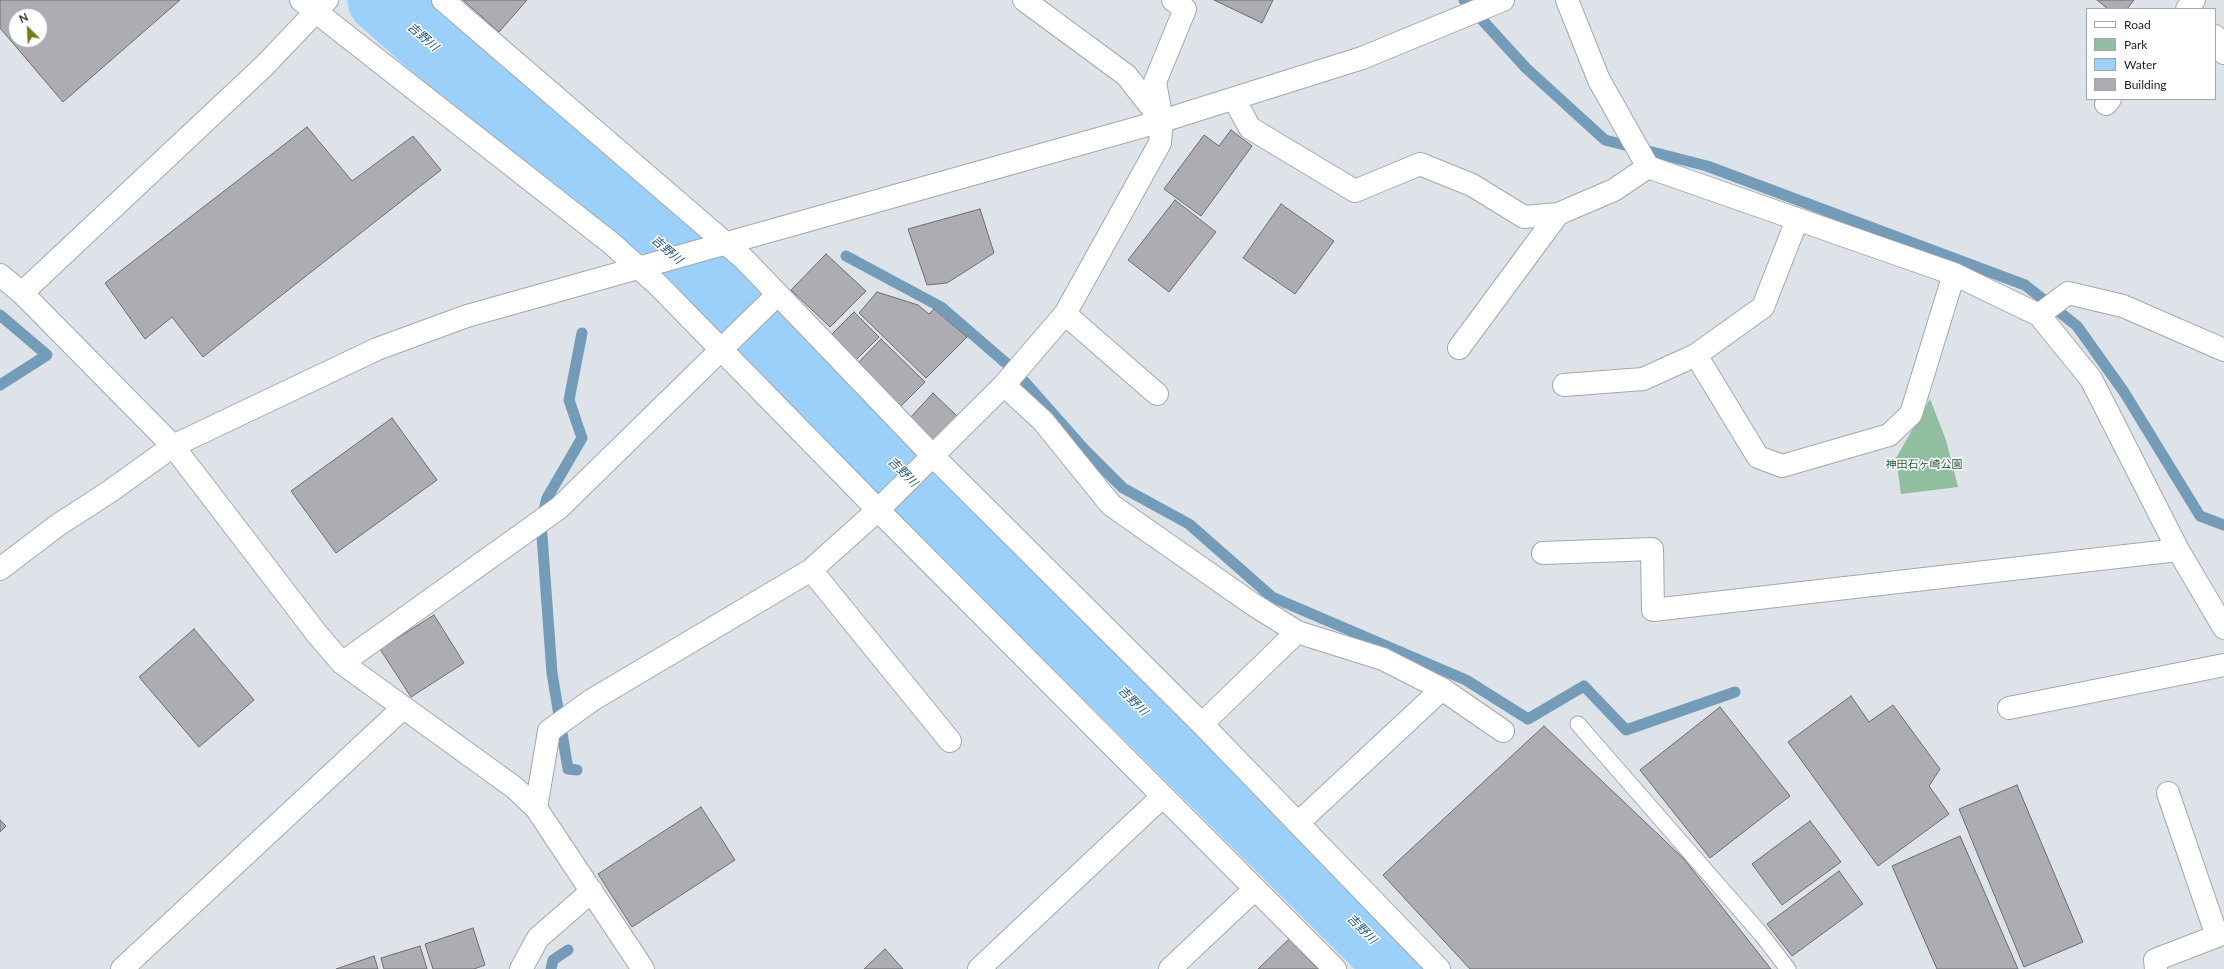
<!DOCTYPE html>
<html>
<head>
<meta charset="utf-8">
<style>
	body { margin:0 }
	#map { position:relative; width:2224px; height:969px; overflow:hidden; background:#dde3e8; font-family:Lato,sans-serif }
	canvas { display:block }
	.legend { position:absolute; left:2086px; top:8px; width:130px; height:92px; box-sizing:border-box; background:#fff; border:1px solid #a4a5a6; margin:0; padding:5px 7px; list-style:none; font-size:12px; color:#1c1e20 }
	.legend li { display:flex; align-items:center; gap:8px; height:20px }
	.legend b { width:20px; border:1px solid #a4a5a6 }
	.north { position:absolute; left:8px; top:8px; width:40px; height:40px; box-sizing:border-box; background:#fff; border:1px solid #a4a5a6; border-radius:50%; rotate:336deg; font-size:11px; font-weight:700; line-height:16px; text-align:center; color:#1c1e20 }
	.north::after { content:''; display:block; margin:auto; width:14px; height:18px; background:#77771d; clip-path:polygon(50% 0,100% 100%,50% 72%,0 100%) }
</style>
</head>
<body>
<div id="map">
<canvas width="2224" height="969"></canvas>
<ul class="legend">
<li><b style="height:5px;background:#fff"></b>Road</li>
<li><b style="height:11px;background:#90be9f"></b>Park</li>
<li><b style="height:11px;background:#9ad0f9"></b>Water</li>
<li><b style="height:11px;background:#adacb2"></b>Building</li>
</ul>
<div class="north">N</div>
</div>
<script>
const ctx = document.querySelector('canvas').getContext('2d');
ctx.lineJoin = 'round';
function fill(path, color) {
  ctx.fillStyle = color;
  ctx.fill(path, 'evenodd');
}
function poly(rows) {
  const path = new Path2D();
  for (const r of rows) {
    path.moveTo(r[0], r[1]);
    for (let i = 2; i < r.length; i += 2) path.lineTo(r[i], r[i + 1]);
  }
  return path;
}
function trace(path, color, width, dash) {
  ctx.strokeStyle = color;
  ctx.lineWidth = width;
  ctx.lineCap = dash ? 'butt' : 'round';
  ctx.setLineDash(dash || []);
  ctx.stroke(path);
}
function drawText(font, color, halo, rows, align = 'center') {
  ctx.font = font + ' Lato,"Noto Sans JP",sans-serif';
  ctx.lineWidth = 3;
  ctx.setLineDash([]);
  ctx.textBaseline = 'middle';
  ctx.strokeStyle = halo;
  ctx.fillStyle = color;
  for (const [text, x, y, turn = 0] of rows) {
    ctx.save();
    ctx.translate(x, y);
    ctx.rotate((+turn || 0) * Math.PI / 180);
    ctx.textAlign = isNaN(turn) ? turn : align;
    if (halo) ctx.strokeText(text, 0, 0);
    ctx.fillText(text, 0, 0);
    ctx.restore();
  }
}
const green = poly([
	[1930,399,1946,440,1958,487,1901,494,1896,458]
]);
const water = poly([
	[354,0,397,0,554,127,603,210,491,108,354,0]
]);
const stream = poly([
	[1464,0,1526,68,1605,140,1707,166,2025,285,2077,326,2124,392,2200,516,2224,525],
	[846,256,941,307,1014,370,1084,449,1123,488,1189,524,1272,597,1466,680,1528,719,1584,686,1626,730,1735,692],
	[0,315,47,355,0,385],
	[577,770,568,769,552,673,541,522,547,498,582,438,569,400,582,333],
	[551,969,553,960,568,950]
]);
const river = poly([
	[381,0,772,341,1402,969]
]);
const building = poly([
	[0,0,180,0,63,102,0,28,0,0],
	[16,16,40,16,40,40,16,40,16,16],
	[463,0,527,0,499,32,463,0],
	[1214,0,1273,0,1262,23,1214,0],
	[2097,0,2134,0,2127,9,2108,9,2097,0],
	[307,127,352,181,413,136,441,170,203,357,172,317,145,339,105,283,307,127],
	[1231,130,1252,146,1201,216,1164,189,1204,135,1219,146,1231,130],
	[1175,200,1216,232,1169,292,1128,260,1175,200],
	[1281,204,1334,241,1295,294,1243,258,1281,204],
	[980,209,994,253,947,283,927,285,908,229,980,209],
	[826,254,866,291,830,327,791,290,826,254],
	[877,292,918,305,929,314,934,309,967,337,926,378,859,313,877,292],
	[854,312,879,337,855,361,830,336,854,312],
	[881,339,925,382,901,406,858,363,881,339],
	[933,393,957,416,933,441,910,418,933,393],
	[392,418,437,480,336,553,291,491,392,418],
	[434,615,464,663,411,697,380,649,434,615],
	[194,629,254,700,199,747,139,677,194,629],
	[1851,696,1869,722,1893,705,1940,769,1929,786,1949,814,1878,866,1788,742,1851,696],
	[1720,707,1790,796,1710,858,1640,770,1720,707],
	[1544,726,1684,859,1771,969,1470,969,1383,875,1544,726],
	[2017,785,2083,942,2024,967,1959,809,2017,785],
	[701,807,735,860,632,927,598,874,701,807],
	[0,820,6,826,0,832,0,820],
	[1810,821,1841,862,1782,905,1752,864,1810,821],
	[1960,836,2018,969,1937,969,1892,866,1960,836],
	[1839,871,1863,904,1792,956,1767,924,1839,871],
	[473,928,485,965,474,969,433,969,425,944,473,928],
	[1289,939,1318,969,1258,969,1289,939],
	[420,946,427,969,384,969,381,958,420,946],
	[885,949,903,969,864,969,885,949],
	[374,956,378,969,336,969,374,956]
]);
const lane = poly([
	[1578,724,1761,934,1788,969]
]);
const street = poly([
	[301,0,611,243,658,285,878,510,1335,969],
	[443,0,744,259,932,455,1202,724,1439,969],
	[1024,0,1126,75,1160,118],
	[1567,0,1599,80,1648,167,1954,274,2039,315,2091,379,2178,550,2224,628],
	[2187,9,2194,0],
	[2215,36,2224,53],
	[1234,99,1250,128,1355,191,1420,164,1472,185,1524,217,1558,214,1614,190,1648,167],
	[2106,104,2110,99],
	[0,275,22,293,173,446,317,634,342,663,515,788,536,808,643,969],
	[22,293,264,66,327,0],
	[1065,314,1157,394],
	[2039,315,2068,293,2123,306,2224,350],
	[1459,348,1558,214],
	[1696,355,1758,457,1782,466,1889,435,1911,414,1954,274],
	[1004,385,1043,421,1111,505,1251,603,1297,632,1383,659,1442,689,1503,731],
	[1564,385,1643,379,1696,355,1763,307,1797,220],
	[1543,553,1652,549,1653,610,2178,550],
	[811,570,950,741],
	[342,663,559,508,777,295],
	[2009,708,2224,665],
	[1202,724,1297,632],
	[536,808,549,731,592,700,811,570,878,510,1004,385,1065,314,1160,143,1162,121,1155,82,1185,9,1173,0],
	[1298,823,1442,689],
	[122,969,403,708],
	[521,969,538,938,592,891],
	[979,969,1163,796],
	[1170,969,1255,889],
	[2156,969,2155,960,2217,936,2168,793]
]);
const secondary = poly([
	[0,569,58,525,109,492,173,446,377,349,467,316,1162,121,1362,58,1503,0]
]);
const parkNames = [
	["神田石ヶ崎公園",1924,464]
];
const waterNames = [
	["吉野川",423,37,41],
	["吉野川",667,250,41],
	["吉野川",903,472,45],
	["吉野川",1133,701,45],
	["吉野川",1362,929,45]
];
fill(green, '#90be9f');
fill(water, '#9ad0f9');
trace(water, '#749bb8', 1);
trace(stream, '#749bb8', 11);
trace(river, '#9ad0f9', 67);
fill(building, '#adacb2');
trace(building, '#6e6c73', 1);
trace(lane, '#a2a8ad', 17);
trace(street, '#a2a8ad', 24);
trace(secondary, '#a2a8ad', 24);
trace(lane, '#fff', 15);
trace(street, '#fff', 22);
trace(secondary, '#fff', 22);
drawText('11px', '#215737', '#fff', parkNames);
drawText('italic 12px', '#235678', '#fff', waterNames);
</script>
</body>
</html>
